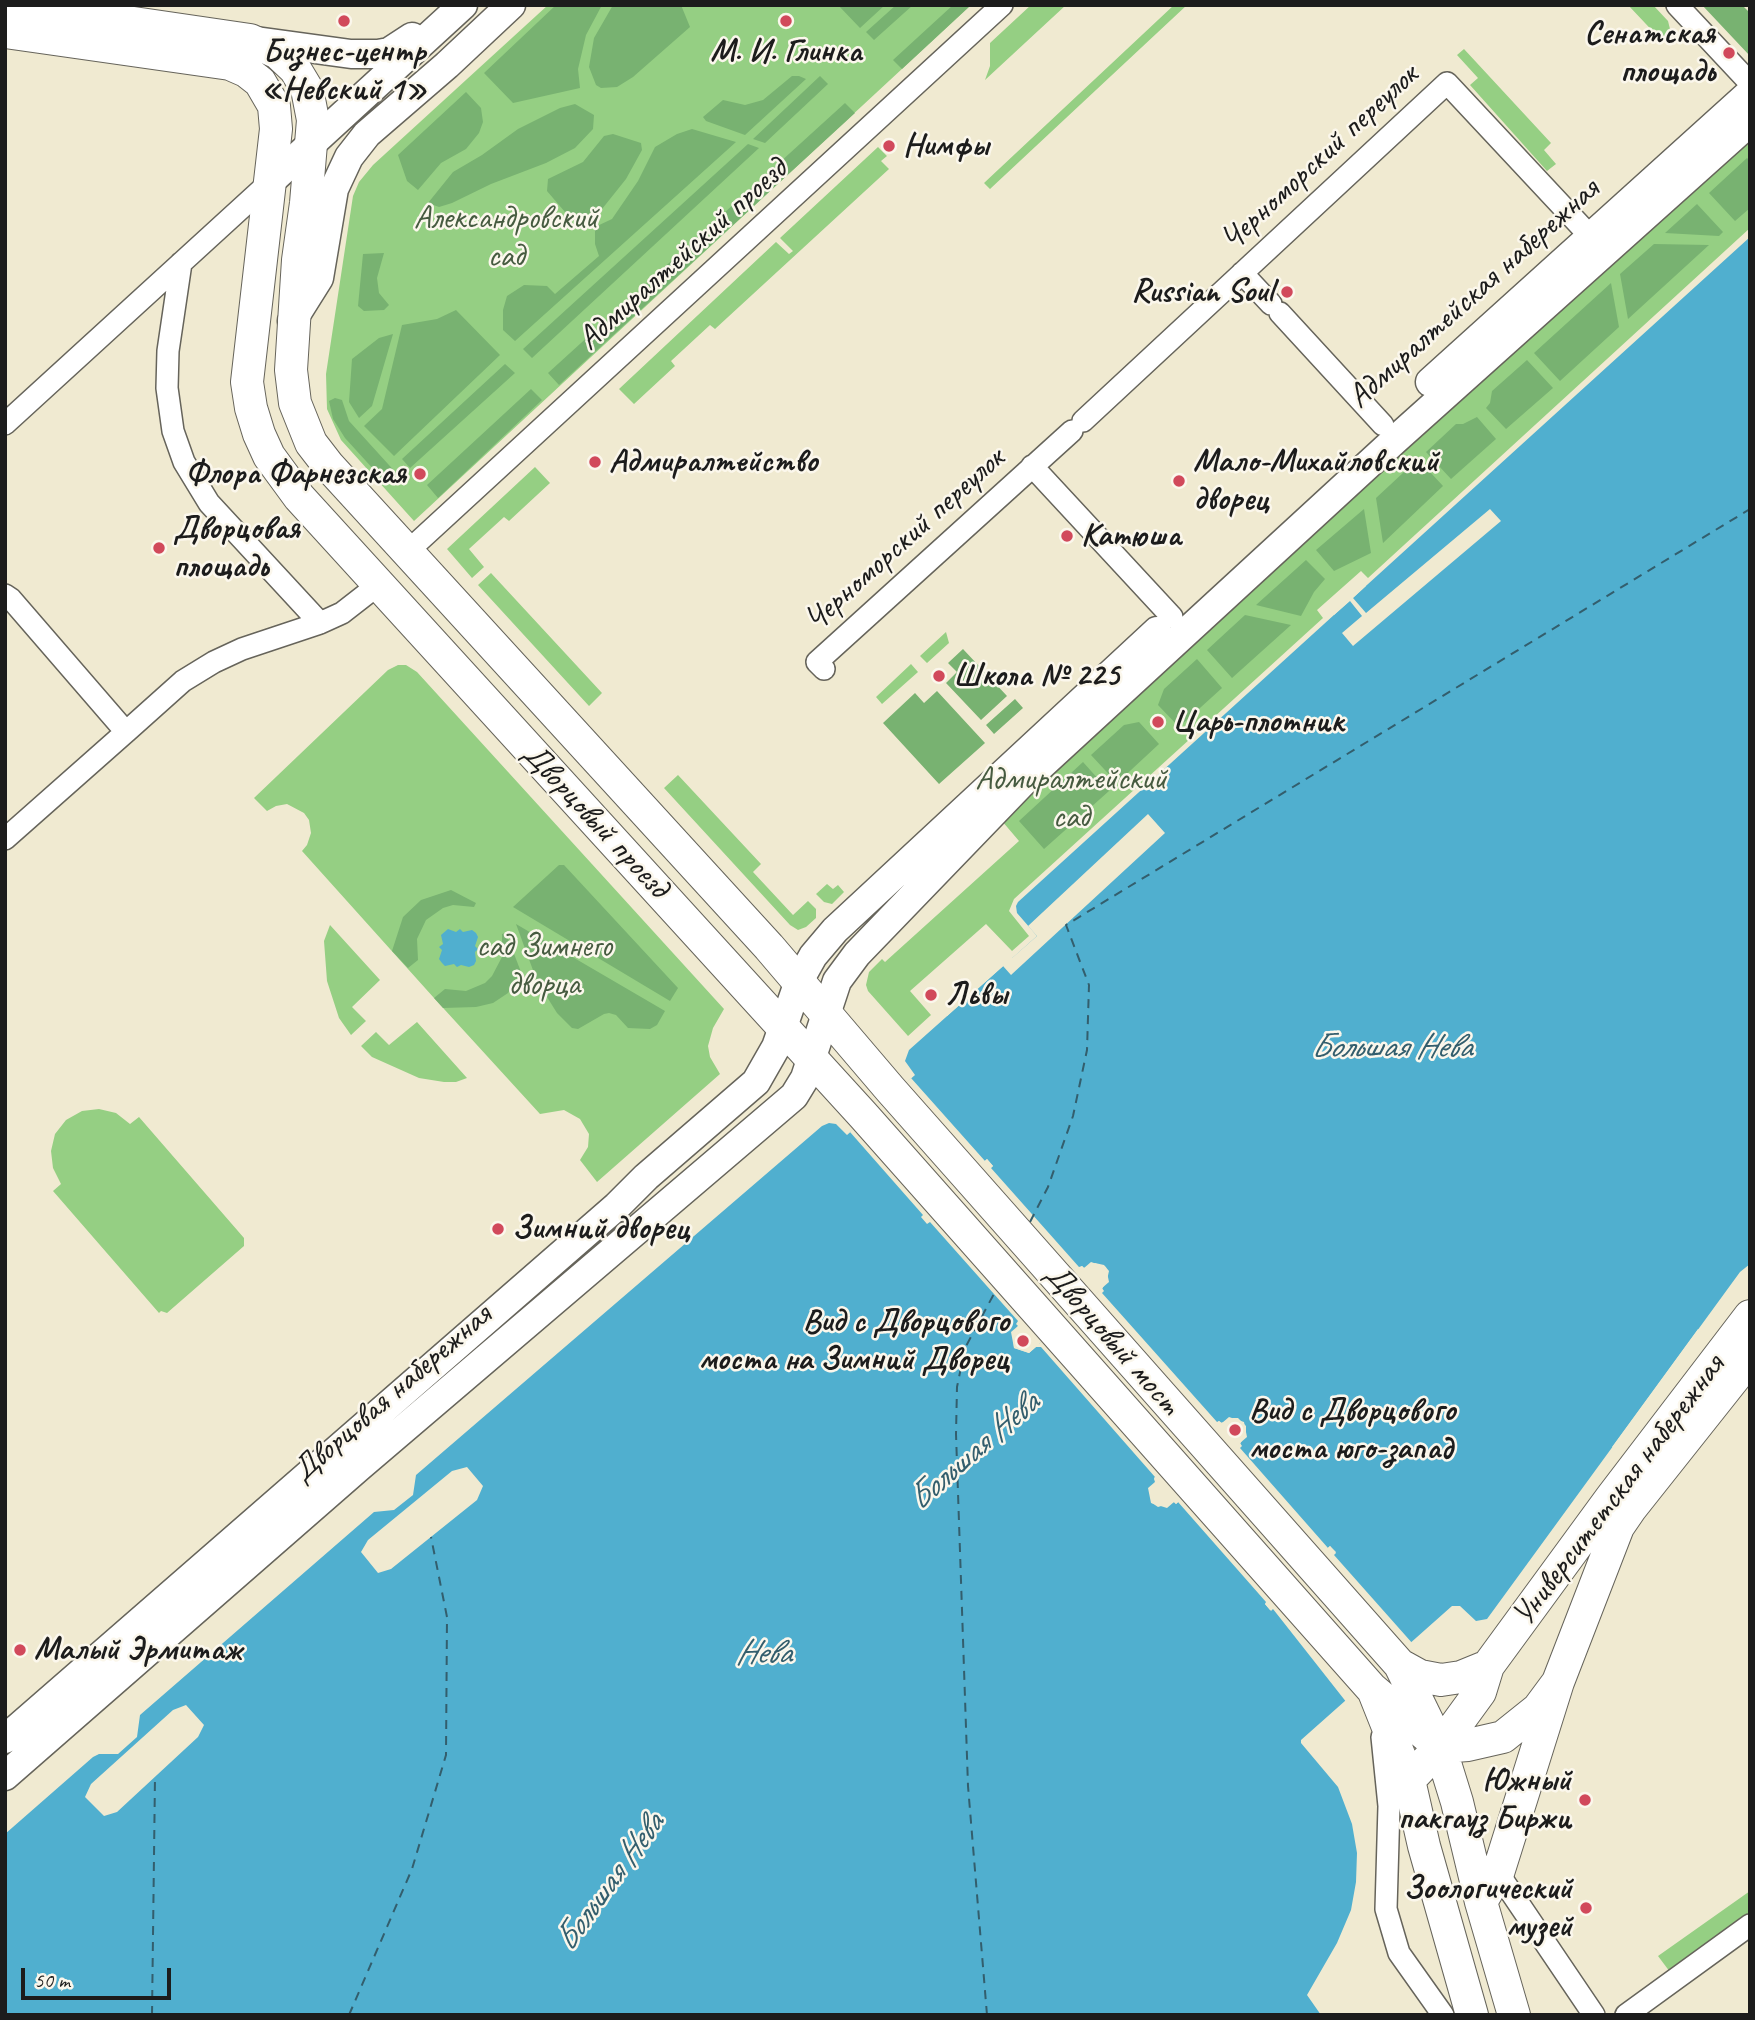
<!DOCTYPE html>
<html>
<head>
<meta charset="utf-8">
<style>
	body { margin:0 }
	#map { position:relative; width:1755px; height:2020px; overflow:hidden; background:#f0ead1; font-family:Caveat,sans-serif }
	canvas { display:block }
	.frame { position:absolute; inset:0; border:7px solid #1c1c1c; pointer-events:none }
	.scale { position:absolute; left:21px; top:1968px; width:150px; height:32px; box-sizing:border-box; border:4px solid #1c1c1c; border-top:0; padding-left:9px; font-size:21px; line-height:24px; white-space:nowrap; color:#1c1c1c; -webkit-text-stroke:5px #fbf7ec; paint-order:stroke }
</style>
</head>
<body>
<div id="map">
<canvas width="1755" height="2020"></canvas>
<div class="frame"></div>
<div class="scale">50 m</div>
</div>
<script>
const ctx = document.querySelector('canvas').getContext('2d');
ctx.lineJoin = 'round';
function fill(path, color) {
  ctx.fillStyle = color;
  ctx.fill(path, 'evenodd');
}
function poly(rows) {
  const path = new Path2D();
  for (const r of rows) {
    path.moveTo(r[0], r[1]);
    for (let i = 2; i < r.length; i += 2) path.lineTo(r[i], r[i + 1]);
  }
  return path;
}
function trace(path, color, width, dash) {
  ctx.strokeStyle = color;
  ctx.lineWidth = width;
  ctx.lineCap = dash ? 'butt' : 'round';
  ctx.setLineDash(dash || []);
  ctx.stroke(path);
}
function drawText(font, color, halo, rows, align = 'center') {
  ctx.font = font + ' Caveat,sans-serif';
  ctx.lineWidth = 5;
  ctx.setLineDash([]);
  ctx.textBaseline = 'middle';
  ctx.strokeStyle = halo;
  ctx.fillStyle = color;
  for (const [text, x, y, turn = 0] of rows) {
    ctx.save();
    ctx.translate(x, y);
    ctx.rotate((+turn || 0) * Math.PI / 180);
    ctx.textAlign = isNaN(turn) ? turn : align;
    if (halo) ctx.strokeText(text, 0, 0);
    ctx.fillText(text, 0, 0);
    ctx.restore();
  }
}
const green = poly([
	[548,5,971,5,414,521,341,440,327,409,326,374,353,196,359,182,373,165],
	[1031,5,1066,5,985,80,990,66,990,43],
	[1174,5,1187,5,990,189,984,183],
	[1628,5,1653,5,1668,21,1671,33,1662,41],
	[1464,49,1551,143,1544,150,1556,164,1547,171,1470,85,1478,78,1457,55],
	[1750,137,1750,228,1368,578,1361,571,1317,610,1323,618,1014,899,1009,911,1029,936,1012,951,986,924,910,991,931,1015,908,1036,868,991,866,985,869,972,882,959,885,962,1019,841,1002,821,1002,814],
	[878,147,887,156,881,161,889,169,715,329,710,325,671,361,675,366,634,404,619,389,776,242,789,254,793,251,780,238],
	[535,467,550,483,509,521,504,517,469,549,484,567,472,578,447,549],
	[491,573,602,693,589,706,478,585],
	[946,632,949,643,927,663,920,656],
	[911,664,918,672,882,704,876,697],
	[398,665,406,665,417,672,724,1009,713,1028,708,1046,710,1057,720,1074,597,1182,580,1160,588,1147,589,1134,580,1119,564,1110,540,1114,434,998,302,851,307,845,311,833,309,820,304,813,287,804,276,806,267,811,254,798,388,670],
	[678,775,761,864,753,872,793,915,808,901,816,909,816,918,806,927,798,930,790,925,664,788],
	[827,884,833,889,838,885,844,892,832,904,824,902,816,894],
	[330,925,380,980,352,1007,366,1021,351,1035,339,1018,327,981,324,941],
	[417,1022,467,1078,456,1082,444,1082,419,1078,372,1057,361,1046,376,1032,389,1045],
	[99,1109,116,1113,130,1124,139,1117,244,1238,244,1246,167,1313,161,1311,159,1313,53,1191,61,1184,53,1168,51,1151,55,1134,66,1120,82,1111],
	[1750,1891,1750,1915,1670,1972,1658,1956]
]);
const forest = poly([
	[556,5,602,5,586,35,578,69,580,88,513,103,484,73],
	[613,5,681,5,690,27,633,77,617,87,601,88,596,85,589,67,594,38],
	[838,5,885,5,860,28],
	[896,5,913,5,874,40,866,32],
	[953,5,971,5,902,69,893,60],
	[1702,5,1742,5,1750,13,1750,56],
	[792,76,799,76,806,79,745,135,706,121,703,117,723,100,745,105,763,100],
	[820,76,828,84,765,143,753,139],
	[466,92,481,108,483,122,479,133,466,149,441,163,418,190,407,181,398,155],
	[845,103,855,113,559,385,548,373],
	[575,104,594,115,593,129,575,148,546,163,491,184,452,203,439,207,428,203,453,172,482,155,518,129,560,108],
	[692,129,736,142,515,341,503,330,503,310,507,296,524,285,547,286,555,294,599,256,595,244,595,227,612,219,638,181,655,147,677,134],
	[613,134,641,143,642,150,626,179,602,209,580,218,571,219,547,191,548,179,583,162,604,136],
	[748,144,759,148,532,358,523,349],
	[1747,158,1750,161,1750,208,1735,221,1709,193],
	[1697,204,1723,232,1719,236,1665,233],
	[1654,244,1709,245,1628,319,1620,274],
	[384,253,377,278,379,293,389,305,384,310,364,311,358,306,363,254],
	[1611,283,1619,327,1560,381,1534,353],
	[456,310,500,355,394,456,364,426,382,409,402,325,437,319],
	[393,334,372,406,359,418,349,402,352,359,379,338],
	[1527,360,1553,388,1506,429,1486,408,1490,403,1492,391],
	[505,364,515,373,410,468,402,459],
	[531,389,542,400,438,498,427,485],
	[335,398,342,400,349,421,398,475,386,483,345,438,333,419,329,401],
	[1477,417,1496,439,1451,479,1426,452,1456,424,1463,424],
	[1418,459,1443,486,1383,543,1376,498],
	[1364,509,1371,553,1334,571,1316,550],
	[1306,560,1325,579,1314,592,1301,616,1256,605],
	[1245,615,1291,625,1232,678,1207,650],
	[963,649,1007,696,981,720,946,683,957,672,948,663],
	[1197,659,1222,688,1179,727,1158,705,1164,689],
	[937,691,985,743,939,784,883,723,915,693,924,703],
	[1015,699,1023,708,994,734,986,725],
	[1139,722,1159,744,1117,783,1091,755,1124,725],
	[1083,762,1109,791,1044,849,1019,821],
	[559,865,564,865,678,988,670,1001,513,907],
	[451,890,476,903,474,907,453,905,443,908,426,920,417,939,418,960,408,968,392,951,403,917,421,900],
	[516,924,665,1011,657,1025,650,1029,628,1028,616,1015,609,1013,604,1014,578,1029,572,1028,557,1013,537,981],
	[506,933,521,972,508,993,493,1003,476,1007,443,1008,434,998,445,989,466,991,485,983,492,976,502,957,502,934]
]);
const water = poly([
	[1750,237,1750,1264,1740,1272,1487,1619,1476,1621,1460,1606,1452,1606,1301,1740,1301,1743,1338,1787,1352,1824,1357,1853,1356,1882,1351,1910,1337,1943,1307,1995,1321,2015,5,2015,5,1834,93,1757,99,1754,118,1754,137,1737,140,1715,374,1512,394,1510,413,1495,416,1475,822,1126,829,1123,836,1124,847,1135,915,1075,905,1061,909,1050,1037,936,1017,913,1016,906,1018,902],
	[987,1159,993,1166,930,1222,922,1217],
	[1095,1263,1104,1265,1109,1271,1107,1280,1102,1289,1029,1353,1014,1348,1013,1335,1018,1326,1082,1266,1084,1268],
	[1233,1418,1238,1418,1246,1426,1246,1433,1240,1444,1241,1446,1176,1504,1174,1502,1158,1507,1152,1503,1150,1490,1156,1481,1154,1478,1219,1421,1221,1423],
	[1330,1546,1336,1552,1270,1610,1265,1604],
	[448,929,456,932,460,929,463,932,472,930,476,933,478,937,475,946,478,949,475,952,476,961,474,965,469,967,461,965,457,967,454,964,445,966,442,963,439,959,442,950,439,947,443,944,441,935]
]);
const pier = poly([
	[1490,509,1501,521,1353,646,1342,633,1362,616,1350,601,1334,615,1332,613,1364,583,1366,586,1353,598,1366,613],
	[1148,814,1165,833,1011,975,1003,966,947,1016,944,1014,1009,956,1012,958,1037,936,1028,926],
	[911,1078,985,1161,987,1159,993,1166,991,1168,1079,1267,1082,1266,1084,1268,1091,1262,1106,1267,1109,1282,1102,1288,1104,1291,1102,1293,1217,1422,1219,1421,1222,1423,1229,1417,1244,1422,1247,1437,1240,1443,1242,1446,1240,1448,1328,1548,1330,1546,1336,1553,1334,1555,1413,1644,1347,1703,1273,1609,1271,1611,1265,1604,1266,1602,1178,1502,1176,1504,1174,1502,1167,1508,1151,1503,1148,1488,1155,1482,1154,1479,1155,1477,1041,1347,1036,1347,1029,1353,1014,1348,1011,1332,1018,1326,1016,1324,1018,1321,930,1222,927,1224,921,1217,923,1215,850,1132],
	[1098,1266,1104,1269,1105,1275,1099,1291,1039,1344,1035,1344,1030,1348,1018,1347,1015,1340,1021,1324,1081,1271,1085,1272,1091,1267],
	[1237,1421,1243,1428,1242,1437,1237,1442,1237,1446,1176,1499,1172,1498,1167,1503,1154,1501,1153,1488,1158,1484,1158,1479,1219,1426,1223,1426,1228,1422],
	[1698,1329,1701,1331,1615,1449,1612,1447],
	[467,1467,483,1486,477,1500,391,1569,378,1573,361,1552,368,1540,452,1471],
	[186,1705,204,1725,198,1737,117,1812,104,1816,85,1797,91,1784,173,1710]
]);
const ferry = poly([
	[1030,1222,1048,1187,1073,1116,1087,1050,1089,985,1066,925,1750,509],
	[152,2015,155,1777],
	[349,2015,412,1869,446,1755,447,1617,431,1537],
	[987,2015,968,1786,956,1434,957,1387,965,1348,996,1290]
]);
const minor = poly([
	[1677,5,1750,83],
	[181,263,168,351,167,388,173,431,184,462,209,503,320,623],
	[1242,273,1271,304],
	[1280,313,1383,425],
	[1083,421,1447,83,1590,236],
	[5,424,272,180],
	[1032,466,1172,617],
	[407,552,1002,5],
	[5,595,11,599,126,732,5,839],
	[824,669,817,662,1072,431],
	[126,732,183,681,214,662,242,649,320,623,342,613,378,585],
	[1382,1737,1389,1806,1386,1909,1399,1953,1443,2015],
	[1498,1873,1594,2015],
	[1626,2015,1750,1925]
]);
const secondary = poly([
	[256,41,351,54,378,54,389,52,412,37],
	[272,180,463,5],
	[292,321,319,278,334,189,349,157,367,134,447,65,511,5],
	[1430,382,1750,93],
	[5,1739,617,1206,646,1177,756,1082,776,1047,799,981,813,956,835,930,1157,631],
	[5,1776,359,1467,794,1096,805,1078,837,981,857,954,1022,783,1395,440,1750,122]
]);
const primary = poly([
	[10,5,250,40,278,53,295,69,307,89,313,120,306,203,298,260,291,370,295,403,311,443,328,465,769,947,890,1089,1400,1665,1440,1747,1457,1802,1481,1902,1514,2015],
	[5,32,230,64,246,71,260,82,274,106,276,129,247,382,251,408,259,434,269,456,299,497,863,1115,1372,1689,1440,1747,1468,1745,1503,1737,1538,1709,1558,1682],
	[1400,1665,1420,1676,1441,1680,1461,1677,1488,1666],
	[1374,1692,1409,1780,1424,1846,1472,2015],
	[1409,1780,1440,1747,1480,1692,1488,1666,1611,1498,1750,1316],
	[1481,1902,1498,1873,1558,1682,1618,1527,1631,1508,1750,1358]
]);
const markers = [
	[344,21,7,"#d1495b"],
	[786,21,7,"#d1495b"],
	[1729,53,7,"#d1495b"],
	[889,146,7,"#d1495b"],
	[1287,292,7,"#d1495b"],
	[595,462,7,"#d1495b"],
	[420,474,7,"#d1495b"],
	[1179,481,7,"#d1495b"],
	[1067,536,7,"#d1495b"],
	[159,548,7,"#d1495b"],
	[939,676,7,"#d1495b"],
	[1158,722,7,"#d1495b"],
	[931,995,7,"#d1495b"],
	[498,1229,7,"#d1495b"],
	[1023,1341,7,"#d1495b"],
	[1235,1430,7,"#d1495b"],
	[20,1650,7,"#d1495b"],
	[1585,1800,7,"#d1495b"],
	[1586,1908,7,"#d1495b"]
];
const poiNames = [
	["Сенатская",1715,34,"right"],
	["площадь",1715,72,"right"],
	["Бизнес-центр",344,52,"center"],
	["«Невский 1»",344,90,"center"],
	["М. И. Глинка",786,52,"center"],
	["Нимфы",903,146],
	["Russian Soul",1273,292,"right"],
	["Адмиралтейство",609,462],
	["Мало-Михайловский",1193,462],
	["дворец",1193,500],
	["Флора Фарнезская",406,474,"right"],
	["Дворцовая",173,529],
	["площадь",173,567],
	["Катюша",1081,536],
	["Школа № 225",953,676],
	["Царь-плотник",1172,722],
	["Львы",945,995],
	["Зимний дворец",512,1229],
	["Вид с Дворцового",1009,1322,"right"],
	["моста на Зимний Дворец",1009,1360,"right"],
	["Вид с Дворцового",1249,1411],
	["моста юго-запад",1249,1449],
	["Малый Эрмитаж",34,1650],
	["Южный",1571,1781,"right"],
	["пакгауз Биржи",1571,1819,"right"],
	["Зоологический",1572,1889,"right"],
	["музей",1572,1927,"right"]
];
const streetNames = [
	["Черноморский переулок",1320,158,-43],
	["Адмиралтейский проезд",683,255,-42],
	["Адмиралтейская набережная",1474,294,-42],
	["Черноморский переулок",905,540,-42],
	["Дворцовый проезд",595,821,47],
	["Дворцовый мост",1112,1340,49],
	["Дворцовая набережная",392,1394,-41],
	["Университетская набережная",1619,1491,-53]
];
const parkNames = [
	["Александровский",506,219],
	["сад",506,257],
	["Адмиралтейский",1071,780],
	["сад",1071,818],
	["сад Зимнего",544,947],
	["дворца",544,985]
];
const waterNames = [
	["Большая Нева",1391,1048],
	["Большая Нева",974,1452,-41],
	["Нева",763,1654],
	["Большая Нева",610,1883,-54]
];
fill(green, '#95cf83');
fill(forest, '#78b271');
fill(water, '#50afcf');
fill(pier, '#f0ead1');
trace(ferry, '#335e6d', 2, [9, 7]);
trace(minor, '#66645b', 24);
trace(secondary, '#66645b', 31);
trace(primary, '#66645b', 34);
trace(minor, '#fff', 21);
trace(secondary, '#fff', 28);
trace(primary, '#fff', 32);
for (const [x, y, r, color] of markers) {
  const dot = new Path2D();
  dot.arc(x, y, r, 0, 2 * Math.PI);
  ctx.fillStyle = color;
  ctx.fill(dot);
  trace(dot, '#fbf7ec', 2.5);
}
drawText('bold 33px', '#1c1c1c', '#fbf7ec', poiNames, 'left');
drawText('33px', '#1c1c1c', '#fbf7ec', streetNames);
drawText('33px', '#465b40', '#fbf7ec', parkNames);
drawText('italic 35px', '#335e6d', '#fbf7ec', waterNames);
</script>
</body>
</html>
